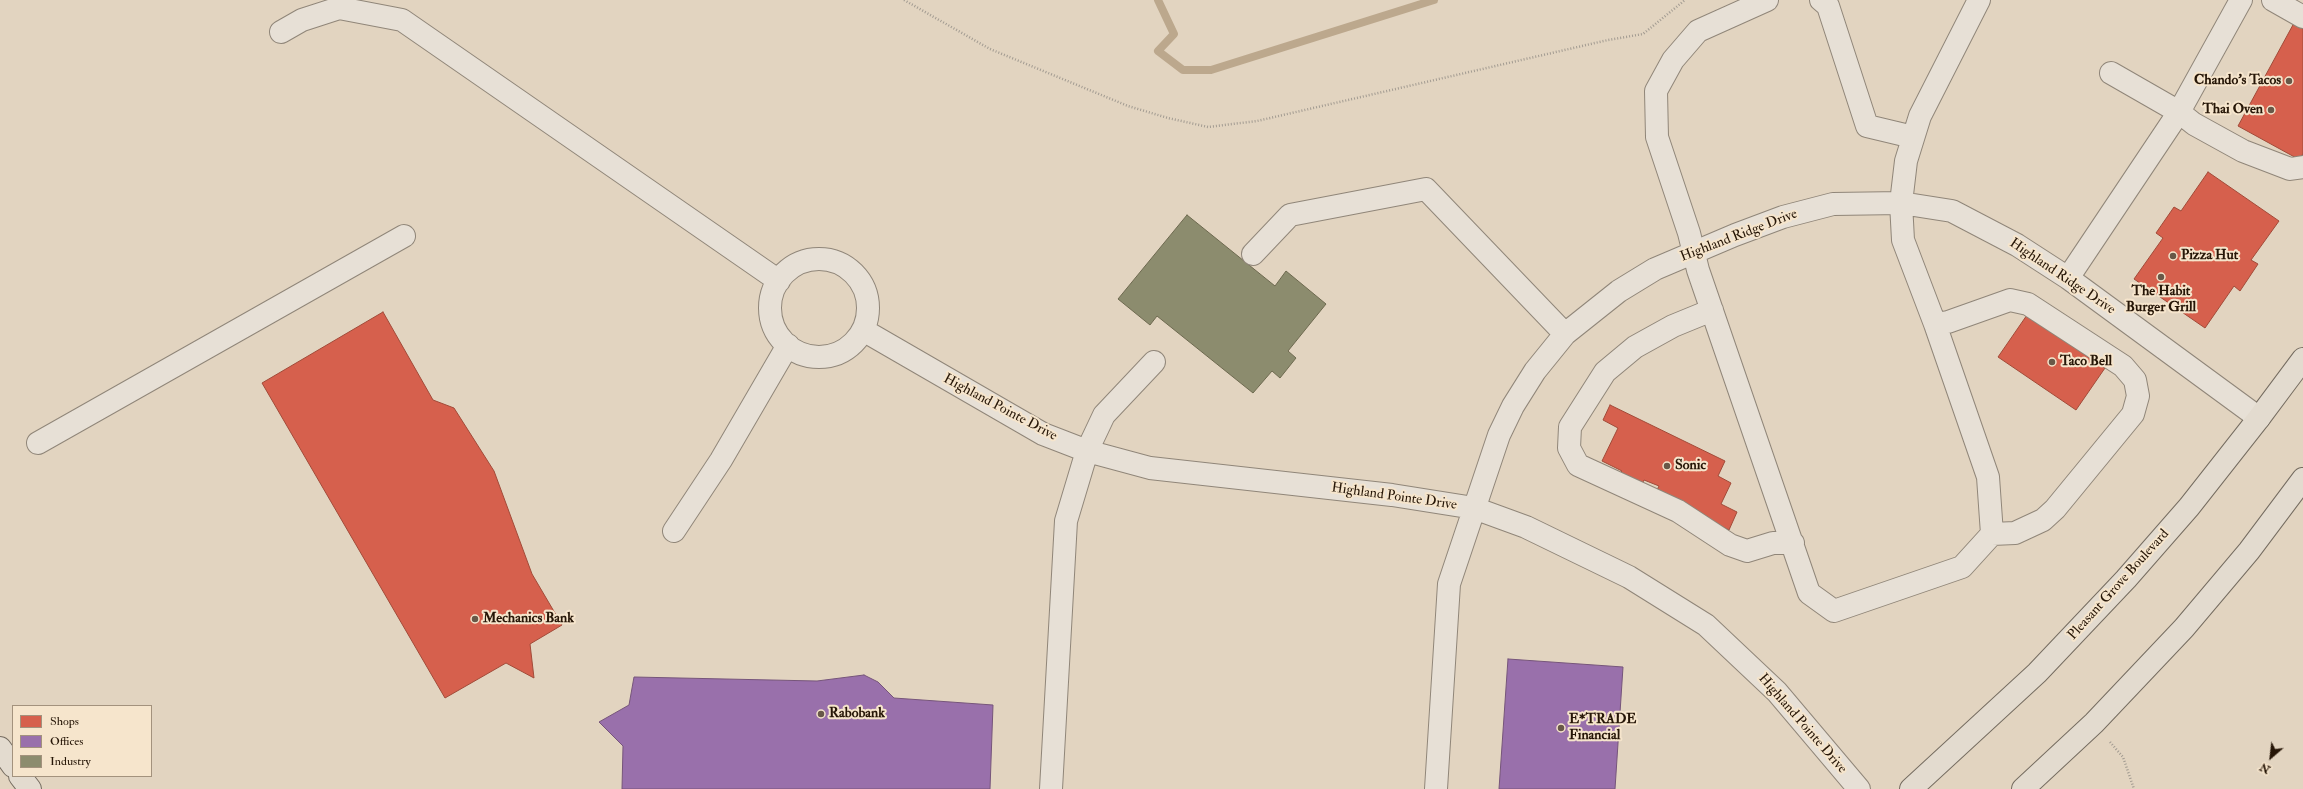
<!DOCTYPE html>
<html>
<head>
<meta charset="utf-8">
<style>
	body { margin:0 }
	#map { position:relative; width:2303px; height:789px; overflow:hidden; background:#e2d4c0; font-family:"IM FELL Double Pica",serif }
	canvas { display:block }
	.legend { position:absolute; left:12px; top:705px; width:140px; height:72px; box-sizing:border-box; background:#f6e5cc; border:1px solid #a3927d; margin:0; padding:5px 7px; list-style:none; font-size:12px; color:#261607 }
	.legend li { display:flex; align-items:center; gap:8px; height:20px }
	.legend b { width:20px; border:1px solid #a3927d }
	.north { position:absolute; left:2251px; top:737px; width:40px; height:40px; -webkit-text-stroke:3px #f6e5cc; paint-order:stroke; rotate:208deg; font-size:11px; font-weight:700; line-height:16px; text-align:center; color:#261607 }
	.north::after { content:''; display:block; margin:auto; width:14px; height:18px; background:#261607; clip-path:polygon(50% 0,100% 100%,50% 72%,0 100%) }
</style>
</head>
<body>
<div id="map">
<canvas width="2303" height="789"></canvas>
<ul class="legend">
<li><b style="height:11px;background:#d6604d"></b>Shops</li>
<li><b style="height:11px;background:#9970ab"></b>Offices</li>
<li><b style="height:11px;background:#8c8c6e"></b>Industry</li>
</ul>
<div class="north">N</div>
</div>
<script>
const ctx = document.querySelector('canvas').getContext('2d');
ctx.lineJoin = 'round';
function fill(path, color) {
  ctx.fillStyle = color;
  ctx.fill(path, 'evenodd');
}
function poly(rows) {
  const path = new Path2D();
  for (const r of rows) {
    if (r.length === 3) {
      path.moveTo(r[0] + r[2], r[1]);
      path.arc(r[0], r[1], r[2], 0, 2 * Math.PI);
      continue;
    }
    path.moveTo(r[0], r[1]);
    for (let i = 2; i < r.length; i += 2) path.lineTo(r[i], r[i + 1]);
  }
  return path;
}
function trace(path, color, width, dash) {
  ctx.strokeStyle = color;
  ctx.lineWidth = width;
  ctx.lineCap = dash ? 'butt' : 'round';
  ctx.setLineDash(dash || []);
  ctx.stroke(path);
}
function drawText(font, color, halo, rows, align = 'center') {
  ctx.font = font + ' "IM FELL Double Pica",serif';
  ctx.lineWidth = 4;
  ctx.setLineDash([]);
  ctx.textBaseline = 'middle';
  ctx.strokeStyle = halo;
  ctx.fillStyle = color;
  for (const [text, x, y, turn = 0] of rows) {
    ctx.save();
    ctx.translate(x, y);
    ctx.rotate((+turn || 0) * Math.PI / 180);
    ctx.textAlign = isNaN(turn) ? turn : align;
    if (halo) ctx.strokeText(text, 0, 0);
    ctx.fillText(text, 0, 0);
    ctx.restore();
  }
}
const shops = poly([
	[2294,23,2303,28,2303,153,2300,160,2238,126,2294,23],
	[2208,172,2279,221,2251,260,2258,264,2240,291,2234,286,2205,328,2134,279,2163,238,2156,233,2174,207,2181,211,2208,172],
	[383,312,433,400,454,408,494,471,532,574,562,625,530,644,534,678,506,663,445,698,262,383,383,312],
	[2027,315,2105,368,2076,410,1998,357,2027,315],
	[1610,405,1725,461,1718,476,1731,483,1721,504,1737,512,1729,530,1655,494,1659,486,1644,480,1642,484,1620,473,1622,471,1602,461,1618,428,1603,420,1610,405]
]);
const offices = poly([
	[1508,659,1623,667,1615,789,1499,789,1508,659],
	[864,675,878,682,894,698,993,705,990,789,622,789,623,746,599,722,629,705,634,677,817,681,864,675]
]);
const industry = poly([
	[1187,215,1275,286,1286,271,1326,304,1288,351,1296,358,1280,378,1272,371,1253,393,1157,316,1150,325,1118,299,1187,215]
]);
const stream = poly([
	[1158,0,1174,34,1158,51,1183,70,1211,70,1434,0]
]);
const path = poly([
	[904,0,990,49,1128,106,1168,118,1208,127,1257,121,1608,40,1643,34,1685,0],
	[2110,742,2123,757,2134,789]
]);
const minor = poly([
	[1767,0,1698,31,1673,60,1656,91,1657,137,1689,233,1698,270,1809,593,1834,611,1962,567,1992,534,1988,477,1935,324,1903,240,1901,203,1906,161,1920,116,1979,0],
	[1821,0,1828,6,1867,126,1913,137],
	[2273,0,2303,17],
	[281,32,302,20,339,8,402,20,779,281],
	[2111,73,2179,112,2194,124,2243,151,2290,169,2303,167],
	[1253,254,1290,215,1426,189,1565,334],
	[819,308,49],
	[2068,278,2179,112,2241,0],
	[1712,310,1673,326,1635,347,1605,372,1570,427,1569,448,1578,465,1678,511,1730,545,1747,551,1773,543,1793,543],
	[1935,324,1948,322,2010,300,2028,304,2123,366,2135,380,2138,396,2133,414,2055,509,2043,520,2015,533,1992,534],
	[863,330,1043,434,1087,451,1150,468,1392,495,1474,508,1526,527,1629,577,1706,625,1777,692,1859,789],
	[38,443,404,236],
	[674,531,721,460,788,345],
	[1051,789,1066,521,1087,451,1104,415,1154,362],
	[1436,789,1449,584,1499,435,1513,406,1535,371,1565,334,1619,291,1655,269,1735,235,1783,217,1833,204,1901,203,1952,211,2017,245,2068,278,2259,418]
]);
const major = poly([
	[1911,789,2037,673,2126,579,2189,507,2259,418,2303,359],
	[2023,789,2094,723,2184,628,2249,551,2303,479]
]);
const highway = poly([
	[0,748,13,766],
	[20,776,30,789]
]);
const markers = [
	[2289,81,4,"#685848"],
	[2271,110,4,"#685848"],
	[2173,256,4,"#685848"],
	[2161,277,4,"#685848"],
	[2052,362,4,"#685848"],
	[1667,466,4,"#685848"],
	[475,619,4,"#685848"],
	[821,714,4,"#685848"],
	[1561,728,4,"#685848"]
];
const poiNames = [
	["Chando's Tacos",2281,81,"right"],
	["Thai Oven",2263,110,"right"],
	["Pizza Hut",2181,256],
	["The Habit",2161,292,"center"],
	["Burger Grill",2161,308,"center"],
	["Taco Bell",2060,362],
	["Sonic",1675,466],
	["Mechanics Bank",483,619],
	["Rabobank",829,714],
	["E*TRADE",1569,720],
	["Financial",1569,736]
];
const streetNames = [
	["Highland Ridge Drive",1739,236,-21],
	["Highland Ridge Drive",2062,277,34],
	["Highland Pointe Drive",1000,408,28],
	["Highland Pointe Drive",1394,497,8],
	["Pleasant Grove Boulevard",2119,585,-48],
	["Highland Pointe Drive",1802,724,49]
];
fill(shops, '#d6604d');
trace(shops, '#a14a38', 1);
fill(offices, '#9970ab');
trace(offices, '#76557a', 1);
fill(industry, '#8c8c6e');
trace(industry, '#6d694f', 1);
trace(stream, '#bca88d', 8);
trace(minor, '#908679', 24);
trace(major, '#756c60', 24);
trace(highway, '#756c60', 24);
trace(path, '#a29b91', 2.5, [1, 2]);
trace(minor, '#e7e0d6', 22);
trace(major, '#e3dbcf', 22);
trace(highway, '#e3dbcf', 22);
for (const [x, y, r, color] of markers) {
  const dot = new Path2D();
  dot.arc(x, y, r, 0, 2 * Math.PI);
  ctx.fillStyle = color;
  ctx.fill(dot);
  trace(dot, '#f6e5cc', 1.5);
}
drawText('bold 14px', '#261607', '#f6e5cc', poiNames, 'left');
drawText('14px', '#261607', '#f6e5cc', streetNames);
</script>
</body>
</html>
